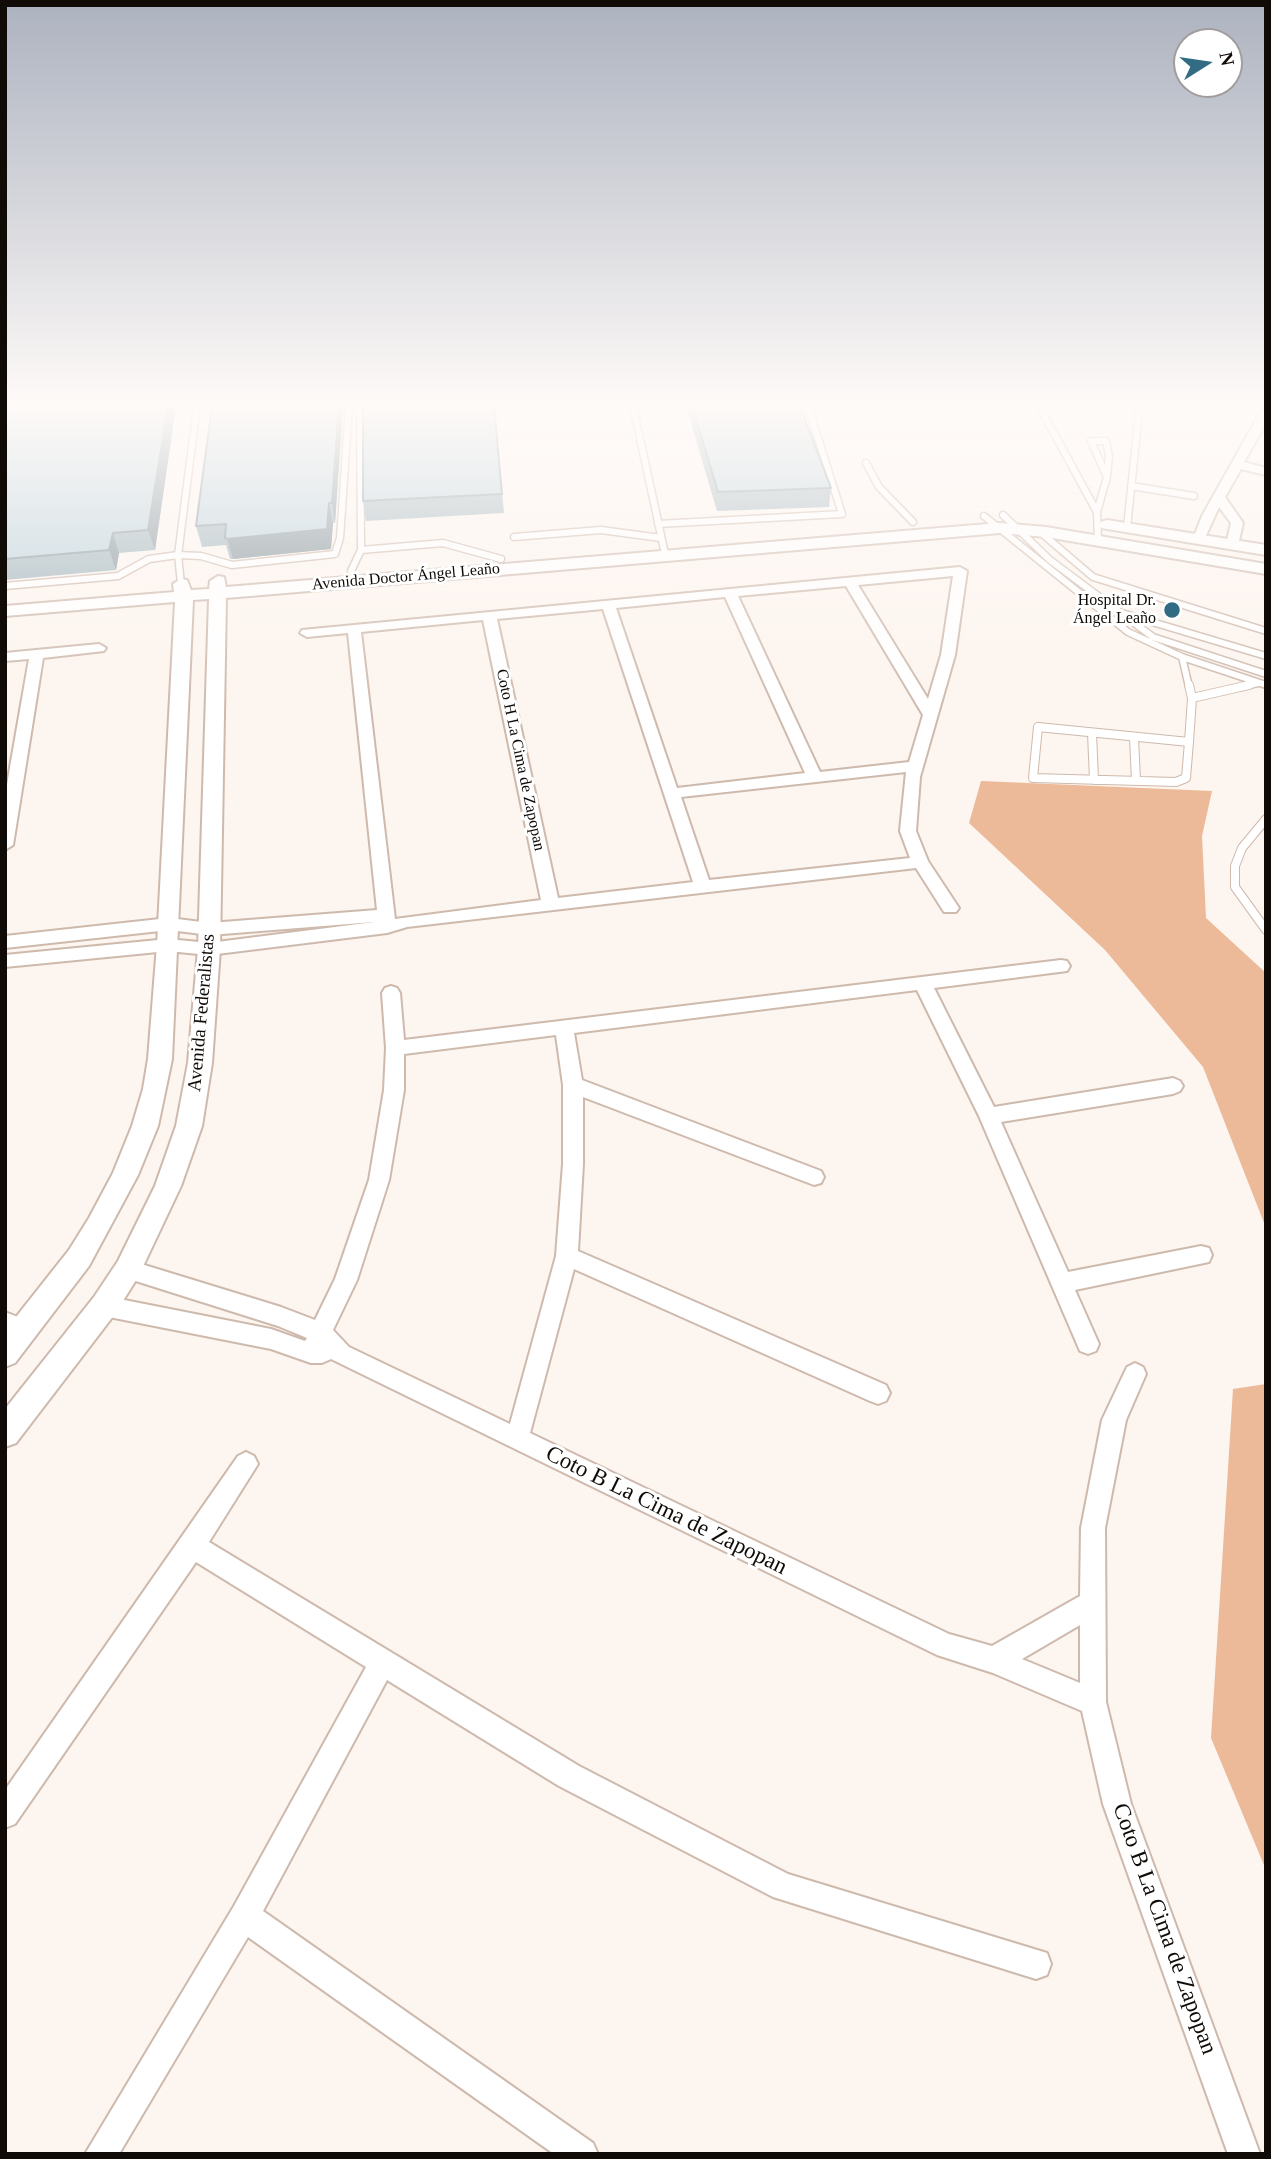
<!DOCTYPE html>
<html>
<head>
<meta charset="utf-8">
<style>
	body { margin:0 }
	#map { position:relative; width:1271px; height:2159px; overflow:hidden; background:#fdf5ef; font-family:Georgia,serif }
	canvas { display:block }
	.frame { position:absolute; inset:0; border:7px solid #110b07; pointer-events:none }
	.north { position:absolute; left:1173px; top:28px; width:70px; height:70px; box-sizing:border-box; background:#fff; border:2px solid #a09d9c; border-radius:50%; rotate:78deg; font-size:19px; font-weight:700; line-height:28px; text-align:center; color:#110b07 }
	.north::after { content:''; display:block; margin:auto; width:24px; height:32px; background:#316c84; clip-path:polygon(50% 0,100% 100%,50% 72%,0 100%) }
</style>
</head>
<body>
<div id="map">
<canvas width="1271" height="2159"></canvas>
<div class="frame"></div>
<div class="north">N</div>
</div>
<script>
const ctx = document.querySelector('canvas').getContext('2d');
ctx.lineJoin = 'round';
function fill(path, color) {
  ctx.fillStyle = color;
  ctx.fill(path, 'evenodd');
}
function poly(rows) {
  const path = new Path2D();
  for (const r of rows) {
    path.moveTo(r[0], r[1]);
    for (let i = 2; i < r.length; i += 2) path.lineTo(r[i], r[i + 1]);
  }
  return path;
}
function trace(path, color, width, dash) {
  ctx.strokeStyle = color;
  ctx.lineWidth = width;
  ctx.lineCap = dash ? 'butt' : 'round';
  ctx.setLineDash(dash || []);
  ctx.stroke(path);
}
function drawText(font, color, halo, rows, align = 'center') {
  ctx.font = font + ' Georgia,serif';
  ctx.lineWidth = 6;
  ctx.setLineDash([]);
  ctx.textBaseline = 'middle';
  ctx.strokeStyle = halo;
  ctx.fillStyle = color;
  for (const [text, x, y, turn = 0] of rows) {
    ctx.save();
    ctx.translate(x, y);
    ctx.rotate((+turn || 0) * Math.PI / 180);
    ctx.textAlign = isNaN(turn) ? turn : align;
    if (halo) ctx.strokeText(text, 0, 0);
    ctx.fillText(text, 0, 0);
    ctx.restore();
  }
}
const green = poly([
	[981,781,1212,791,1202,836,1206,918,1266,973,1266,1228,1203,1067,1105,950,969,823],
	[1266,1384,1266,1870,1211,1738,1233,1389]
]);
const serviceFar1 = poly([
	[360,406,361,550],
	[633,406,665,554],
	[1039,406,1097,512],
	[1091,441,1106,441,1109,456,1107,477,1091,441],
	[866,463,879,487,913,522],
	[1131,486,1194,496],
	[1003,515,1050,560,1153,637,1266,674],
	[984,516,1128,632,1182,657,1266,685],
	[658,524,842,514,808,406],
	[1127,528,1139,412],
	[1039,531,1093,577,1266,631],
	[514,537,601,530,661,538],
	[1098,541,1097,512,1107,477],
	[351,571,361,550,443,543,501,559],
	[181,584,178,555,197,406],
	[5,586,118,576,149,559,178,555,201,556,232,565,335,554,340,538,349,406],
	[1122,613,1266,656],
	[1182,657,1189,687],
	[1242,687,1258,683]
]);
const service = poly([
	[1192,698,1249,685],
	[1038,727,1189,742,1186,778,1176,782,1033,778,1038,727],
	[1092,733,1094,780],
	[1134,737,1136,781],
	[1189,742,1192,698,1189,685],
	[1266,819,1242,848,1235,866,1235,887,1266,930]
]);
const minor = poly([
	[1266,410,1266,423,1244,462,1266,468,1266,475,1241,469,1225,497,1243,523,1238,545,1232,549,1226,545,1231,523,1219,507,1203,542,1195,542,1193,539,1202,516,1260,413,1266,410],
	[960,567,967,571,955,655,920,777,916,831,928,861,959,908,956,912,944,912,916,868,407,927,387,933,209,955,168,951,5,967,5,955,168,939,209,943,374,922,210,935,169,930,5,948,5,936,169,918,210,923,377,910,348,633,307,637,300,633,302,630,960,567],
	[953,576,941,655,928,699,858,585,953,576],
	[846,586,923,715,909,762,820,772,738,596,846,586],
	[725,597,805,773,677,788,616,608,725,597],
	[603,609,693,882,558,898,497,619,603,609],
	[483,620,541,900,395,919,361,632,483,620],
	[906,772,900,831,910,858,709,880,681,797,906,772],
	[99,644,106,648,104,651,43,658,13,845,5,850,5,796,29,659,5,661,5,653,99,644],
	[1061,960,1067,961,1070,966,1067,971,934,988,994,1107,1173,1078,1180,1081,1183,1086,1180,1091,1173,1094,1001,1122,1068,1272,1201,1246,1209,1248,1212,1255,1209,1262,1075,1290,1099,1344,1096,1351,1088,1354,1080,1351,979,1116,917,990,574,1033,582,1080,821,1171,824,1177,821,1183,814,1185,583,1097,583,1164,578,1251,886,1385,890,1393,886,1401,878,1404,870,1401,574,1269,530,1433,949,1634,992,1646,1080,1596,1081,1528,1102,1420,1127,1367,1135,1363,1143,1367,1146,1374,1126,1420,1105,1528,1106,1702,1131,1804,1260,2154,1228,2154,1103,1804,1082,1711,993,1673,937,1655,331,1359,322,1363,311,1363,271,1349,104,1316,96,1313,93,1306,96,1299,104,1296,271,1329,305,1341,307,1338,278,1326,120,1276,117,1269,120,1262,128,1260,281,1307,315,1320,335,1279,369,1180,384,1090,386,1048,382,993,385,988,391,986,397,988,400,993,404,1040,1061,960],
	[556,1035,563,1085,563,1164,556,1256,510,1424,349,1347,333,1330,357,1280,389,1180,404,1090,404,1054,556,1035],
	[1080,1625,1080,1683,1022,1659,1080,1625],
	[5,1312,33,1323,36,1330,33,1337,25,1340,5,1332,5,1312],
	[246,1452,254,1456,258,1464,209,1542,579,1766,788,1874,1047,1953,1051,1964,1047,1975,1036,1979,773,1897,559,1786,387,1680,263,1911,593,2143,598,2154,554,2154,248,1937,119,2154,85,2154,234,1906,366,1667,196,1562,15,1824,5,1828,5,1790,238,1456,246,1452]
]);
const tertiary = poly([
	[1107,520,1266,545,1266,555,1101,528,1099,525,1101,522,1107,520],
	[1000,523,1046,527,1266,564,1266,574,1046,537,1000,533,226,598,220,949,212,1063,202,1126,181,1186,138,1277,114,1315,16,1443,5,1447,5,1409,94,1297,118,1261,155,1186,176,1126,188,1063,198,949,209,599,193,600,172,1059,158,1126,138,1175,89,1266,15,1363,5,1367,5,1331,69,1250,89,1218,113,1173,132,1126,143,1089,148,1059,157,945,175,602,5,616,5,606,174,592,173,584,181,579,187,580,191,590,209,589,210,581,218,576,224,577,226,587,1000,523]
]);
const wall = poly([
	[5,406,176,406,155,550,119,553,116,570,5,580],
	[212,406,343,406,335,523,333,523,331,549,233,559,230,559,226,545,202,547,196,526],
	[494,406,504,513,366,521,363,501],
	[686,406,801,406,801,409,831,488,829,507,717,511]
]);
const shadedWall = poly([
	[168,406,176,406,155,550,148,530],
	[339,406,343,406,335,523,332,503],
	[329,503,333,523,331,549,233,559,227,539],
	[113,533,119,553,116,570,109,550]
]);
const building = poly([
	[5,406,168,406,148,530,113,533,109,550,5,559,5,406],
	[212,406,339,406,332,503,329,503,327,529,227,539,225,538,226,524,196,526,212,406],
	[363,406,494,406,502,494,363,501,363,406],
	[692,406,800,406,831,488,718,492,692,406]
]);
const markers = [
	[1172,610,9,"#316c84"]
];
const farStreetnames = [
	["Avenida Doctor Ángel Leaño",406,577,-5],
	["Coto H La Cima de Zapopan",520,760,78]
];
const farPoinames = [
	["Hospital Dr.",1156,601],
	["Ángel Leaño",1156,619]
];
const streetNames = [
	["Avenida Federalistas",202,1013,-85]
];
const nearStreetnames = [
	["Coto B La Cima de Zapopan",666,1511,26],
	["Coto B La Cima de Zapopan",1164,1929,70]
];
fill(green, '#ecba99');
trace(serviceFar1, '#cebaad', 9);
trace(service, '#cebaad', 10);
trace(minor, '#cebaad', 4);
trace(tertiary, '#cebaad', 4);
trace(serviceFar1, '#fff', 6);
trace(service, '#fff', 8);
fill(minor, '#fff');
fill(tertiary, '#fff');
fill(wall, '#9fb3bb');
fill(shadedWall, '#829299');
fill(building, '#b9d0da');
trace(building, '#829299', 2);
const sky = ctx.createLinearGradient(0, 0, 0, 708);
sky.addColorStop(0, '#acb2bf');
sky.addColorStop(0.57, '#fefaf8');
sky.addColorStop(1, '#fefaf800');
ctx.fillStyle = sky;
ctx.fillRect(0, 0, 1271, 708);
for (const [x, y, r, color] of markers) {
  const dot = new Path2D();
  dot.arc(x, y, r, 0, 2 * Math.PI);
  ctx.fillStyle = color;
  ctx.fill(dot);
  trace(dot, '#fff', 2.5);
}
drawText('16px', '#110b07', '#fff', farStreetnames);
drawText('16px', '#110b07', '#fff', farPoinames, 'right');
drawText('19px', '#110b07', '#fff', streetNames);
drawText('23px', '#110b07', '#fff', nearStreetnames);
</script>
</body>
</html>
